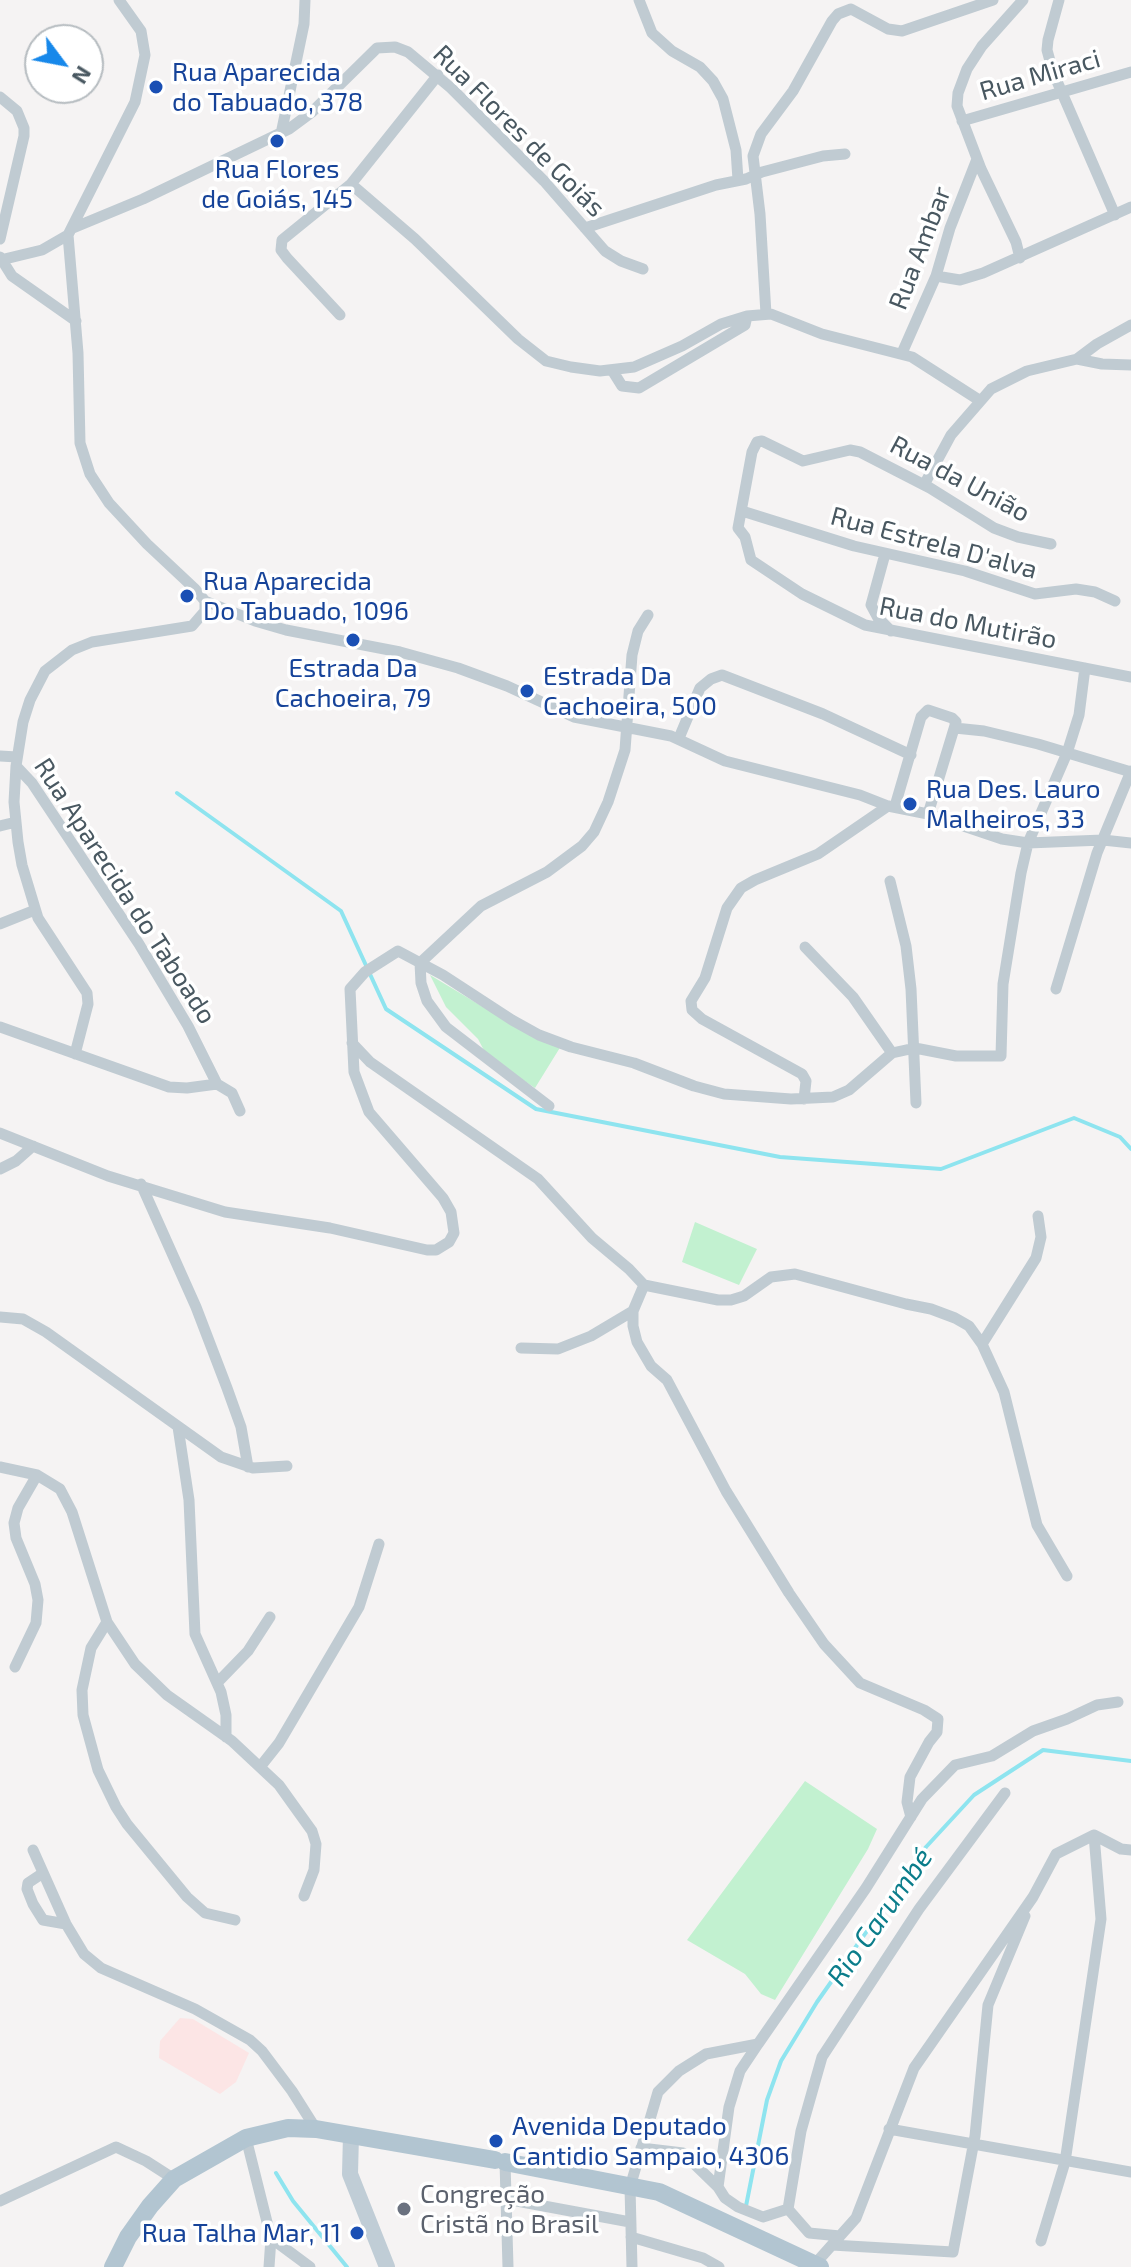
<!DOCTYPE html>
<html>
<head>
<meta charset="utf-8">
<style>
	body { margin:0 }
	#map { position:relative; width:1131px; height:2267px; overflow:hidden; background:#f5f3f3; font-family:"Exo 2",sans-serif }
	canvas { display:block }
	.north { position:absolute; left:24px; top:24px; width:80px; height:80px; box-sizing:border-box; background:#fff; border:2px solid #b6bcc0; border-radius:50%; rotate:122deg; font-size:22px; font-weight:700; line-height:32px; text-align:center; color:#495861 }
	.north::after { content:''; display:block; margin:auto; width:28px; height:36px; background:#1788ea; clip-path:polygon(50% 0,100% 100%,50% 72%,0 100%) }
</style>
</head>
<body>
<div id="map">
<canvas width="1131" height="2267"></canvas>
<div class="north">N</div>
</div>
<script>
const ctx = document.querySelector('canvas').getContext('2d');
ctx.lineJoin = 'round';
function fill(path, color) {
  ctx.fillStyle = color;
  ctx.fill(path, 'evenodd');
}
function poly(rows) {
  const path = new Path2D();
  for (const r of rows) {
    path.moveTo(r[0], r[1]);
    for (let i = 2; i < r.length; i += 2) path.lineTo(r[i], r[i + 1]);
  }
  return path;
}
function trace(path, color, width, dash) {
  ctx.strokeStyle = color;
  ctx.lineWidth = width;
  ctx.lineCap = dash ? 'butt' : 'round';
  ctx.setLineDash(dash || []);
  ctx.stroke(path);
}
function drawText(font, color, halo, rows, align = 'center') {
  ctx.font = font + ' "Exo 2",sans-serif';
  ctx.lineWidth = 7;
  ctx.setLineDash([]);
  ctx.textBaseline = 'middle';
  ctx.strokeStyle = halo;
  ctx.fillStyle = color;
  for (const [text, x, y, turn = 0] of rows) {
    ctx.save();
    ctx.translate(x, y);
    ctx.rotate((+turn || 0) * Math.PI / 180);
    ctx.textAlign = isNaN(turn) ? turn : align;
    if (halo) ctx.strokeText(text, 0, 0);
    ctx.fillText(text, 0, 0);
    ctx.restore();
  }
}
const medical = poly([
	[180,2018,193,2019,249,2053,236,2082,220,2094,159,2058,160,2041]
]);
const green = poly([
	[430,975,538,1040,561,1046,535,1088,487,1056,478,1039,446,1007],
	[695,1222,757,1249,739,1285,682,1262],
	[805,1781,877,1829,868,1849,775,2000,761,1994,745,1974,687,1940]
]);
const stream = poly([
	[177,793,341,911,386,1009,536,1109,780,1157,941,1169,1074,1118,1120,1137,1131,1149],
	[276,2173,293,2201,347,2267],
	[746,2206,767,2100,781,2061,817,2002,926,1847,974,1795,1043,1750,1131,1761]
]);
const street = poly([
	[639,0,652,33,672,51,700,67,713,81,723,99,736,150,738,180],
	[1059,0,1048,40,1047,50,1053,72,1115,215],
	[0,97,17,111,24,128,24,136,0,239],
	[962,121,1131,72],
	[281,134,304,24,305,0],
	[351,184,415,239,518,339,546,361,571,367,600,371,634,367,682,346,721,324,747,316,771,314,822,334,912,357,979,400],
	[73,228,143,199,289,129,312,112,377,48,395,47,408,52,451,88,544,181,605,251,621,261,643,269],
	[585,228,716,185,746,179,762,172,823,156,845,154],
	[0,257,12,276,76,321],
	[1020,258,1016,242,981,169,957,106,958,93,967,69,982,46,1023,0],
	[1,260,42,250,68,235],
	[936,276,960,280,983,273,1131,207],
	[766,314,760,214,753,156,761,134,793,91,832,21,838,14,851,9,888,29,902,31,993,0],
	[340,315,287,258,281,250,282,240,351,184,438,75],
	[902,353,936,276,950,228,977,159],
	[1077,359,1102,364,1131,365],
	[612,370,622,386,639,388,745,325,747,316],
	[924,485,951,435,991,389,1027,371,1077,359,1097,344,1131,325],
	[742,511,854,546,965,571,1035,594,1076,589,1095,592,1115,601],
	[1051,544,1018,537,994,528,930,488,860,452,850,450,803,461,762,441,757,442,752,452,738,528,745,537,751,560,802,594,865,625,1131,677],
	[885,554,871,605,878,618,891,631],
	[205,601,255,621,286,630,400,652,458,668,507,686,574,717,671,736,725,761,860,795,888,806,928,814,1002,839,1028,843,1103,840,1131,843],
	[955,728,984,731,1038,744,1131,772],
	[679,738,700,688,711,679,722,675,823,714,911,755],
	[0,756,17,757],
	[16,766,32,783,139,944,188,1026,217,1084],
	[895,806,921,717,928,710,952,718,956,722,928,814],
	[0,826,16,822],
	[890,881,906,946,911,989,916,1103],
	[0,924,35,910],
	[805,947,853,997,892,1053],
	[1056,989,1097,853,1131,771],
	[0,1027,169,1087,187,1088,217,1084,232,1093,240,1111],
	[352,1043,370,1062,538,1179,592,1238,629,1269,644,1285,633,1311,633,1326,637,1342,651,1366,667,1380,726,1491,789,1593,824,1644,860,1683,924,1710,938,1719,937,1732,929,1742,910,1777,907,1802,911,1817],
	[75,1054,88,1004,87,993,38,918,22,865,18,842,14,802,16,766,23,722,30,700,45,671,72,650,92,642,192,626,205,611,205,601,195,589,147,544,109,503,90,474,80,443,78,353,68,235,135,102,145,55,141,31,119,0],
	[804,1099,806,1081,802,1074,702,1019,692,1010,691,1001,705,978,727,908,741,888,755,880,818,854,888,806],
	[549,1106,446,1027,427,1001,421,983,420,963,481,906,547,872,582,846,594,832,608,802,625,750,632,655,638,631,648,615],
	[0,1133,108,1176,225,1212,330,1228,427,1250,436,1250,449,1242,454,1233,451,1212,443,1198,369,1112,354,1072,350,989,365,972,398,951,443,975,512,1020,539,1035,571,1047,634,1063,694,1086,724,1094,791,1099,833,1097,849,1090,892,1053,915,1048,956,1056,1001,1056,1003,984,1021,873,1028,843,1067,753,1079,715,1085,668],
	[0,1169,16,1161,33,1146],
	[141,1184,196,1307,227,1388,241,1427,248,1467],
	[644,1285,718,1300,731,1300,744,1296,771,1277,795,1274,906,1304,931,1309,955,1318,969,1326,982,1344,1004,1392,1037,1525,1067,1576],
	[0,1317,23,1319,46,1332,221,1457,253,1468,287,1466],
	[982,1344,1036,1258,1041,1237,1038,1216],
	[521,1348,558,1349,591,1336,633,1311],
	[178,1427,189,1500,195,1634,221,1692,226,1715,226,1737],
	[0,1467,37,1475,60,1489,72,1512,107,1622,135,1664,167,1695,232,1741,279,1785,294,1806,312,1831,316,1844,314,1870,304,1896],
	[107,1622,91,1648,82,1690,83,1715,98,1770,116,1807,127,1824,187,1897,205,1913,235,1920],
	[15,1667,36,1623,38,1600,35,1584,16,1538,14,1523,18,1508,37,1475],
	[217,1683,248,1651,270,1617],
	[260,1767,279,1743,359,1607,379,1544],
	[33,1850,66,1924,84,1954,101,1968,195,2009,250,2040,262,2051,292,2091,316,2129],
	[43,1873,28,1883,27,1889,33,1904,43,1920,66,1924],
	[889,2129,1131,2172],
	[246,2138,271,2238,269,2267],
	[641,2148,683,2153,718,2187,725,2198,738,2207,763,2217,788,2209],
	[505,2162,508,2267],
	[718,2187,729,2107,740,2071,758,2044],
	[506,2199,630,2222],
	[0,2201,116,2147,146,2161,174,2179],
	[840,2236,809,2233,788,2209,801,2131,822,2057,919,1909,1005,1793],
	[631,2237,703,2258,719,2267],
	[271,2238,310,2267],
	[1041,2241,1065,2162,1101,1919,1094,1835],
	[832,2245,953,2252,975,2136,988,2005,1025,1916],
	[815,2264,856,2218,914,2068,1033,1897,1056,1854,1094,1835,1121,1849,1131,1850],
	[632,2267,630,2187,658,2092,679,2071,706,2054,758,2044,866,1888,922,1799,955,1765,992,1756,1033,1731,1067,1719,1097,1705,1118,1702]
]);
const secondary = poly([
	[351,2135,350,2174,387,2267]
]);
const primary = poly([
	[505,2162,659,2192,820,2267],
	[113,2267,128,2237,150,2206,174,2179,246,2138,288,2128,316,2129,495,2160]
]);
const markers = [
	[156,87,8,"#1a4fb4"],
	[277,141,8,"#1a4fb4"],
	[187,596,8,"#1a4fb4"],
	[353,640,8,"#1a4fb4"],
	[527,691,8,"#1a4fb4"],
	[910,804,8,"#1a4fb4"],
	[496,2141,8,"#1a4fb4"],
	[404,2209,8,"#6b7280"],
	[357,2233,8,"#1a4fb4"]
];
const transitNames = [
	["Rua Aparecida",172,72],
	["do Tabuado, 378",172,102],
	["Rua Flores",277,169,"center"],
	["de Goiás, 145",277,199,"center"],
	["Rua Aparecida",203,581],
	["Do Tabuado, 1096",203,611],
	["Estrada Da",353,668,"center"],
	["Cachoeira, 79",353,698,"center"],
	["Estrada Da",543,676],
	["Cachoeira, 500",543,706],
	["Rua Des. Lauro",926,789],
	["Malheiros, 33",926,819],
	["Avenida Deputado",512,2126],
	["Cantidio Sampaio, 4306",512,2156],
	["Rua Talha Mar, 11",341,2233,"right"]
];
const streetNames = [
	["Rua Miraci",1040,75,-16],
	["Rua Flores de Goiás",519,131,45],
	["Rua Ambar",920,248,-69],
	["Rua da União",960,479,28],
	["Rua Estrela D'alva",934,543,15],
	["Rua do Mutirão",968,623,11],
	["Rua Aparecida do Taboado",125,891,57]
];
const worshipNames = [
	["Congreção",420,2194],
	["Cristã no Brasil",420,2224]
];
const waterNames = [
	["Rio Carumbé",880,1917,-55]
];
fill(medical, '#fce5e5');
fill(green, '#c2f1d0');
trace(stream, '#8ee4ef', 4);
trace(street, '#c0cbd2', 11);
trace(secondary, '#c0cdd6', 16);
trace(primary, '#b2c5d1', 18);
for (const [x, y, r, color] of markers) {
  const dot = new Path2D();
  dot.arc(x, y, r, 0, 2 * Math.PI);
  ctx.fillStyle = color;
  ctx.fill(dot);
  trace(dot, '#fff', 3);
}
drawText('26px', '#164399', '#fff', transitNames, 'left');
drawText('26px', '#495861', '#fff', streetNames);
drawText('26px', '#5b616d', '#fff', worshipNames, 'left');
drawText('italic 28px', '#0b7d8b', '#fff', waterNames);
</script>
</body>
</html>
